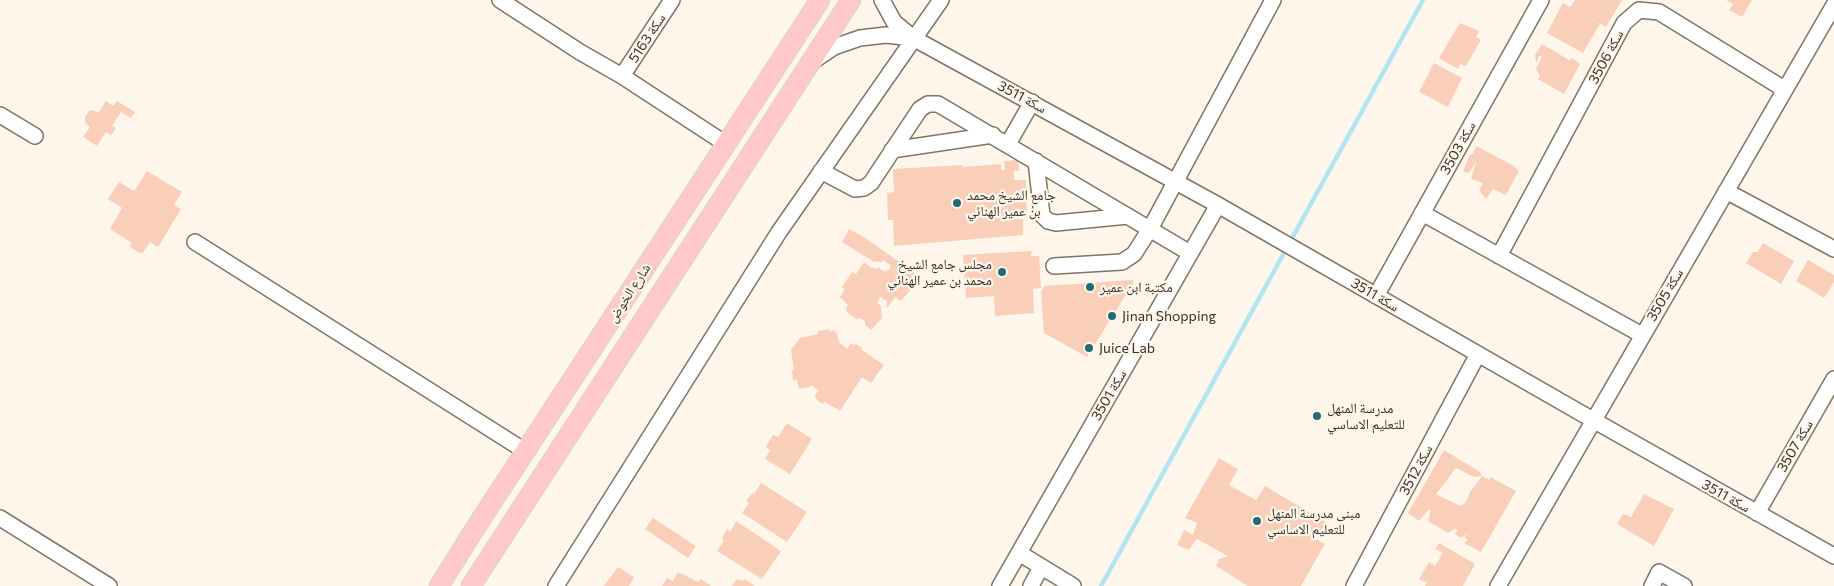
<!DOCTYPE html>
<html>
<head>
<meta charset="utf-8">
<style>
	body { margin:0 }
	canvas { display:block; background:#fef6ea }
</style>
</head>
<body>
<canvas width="1834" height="586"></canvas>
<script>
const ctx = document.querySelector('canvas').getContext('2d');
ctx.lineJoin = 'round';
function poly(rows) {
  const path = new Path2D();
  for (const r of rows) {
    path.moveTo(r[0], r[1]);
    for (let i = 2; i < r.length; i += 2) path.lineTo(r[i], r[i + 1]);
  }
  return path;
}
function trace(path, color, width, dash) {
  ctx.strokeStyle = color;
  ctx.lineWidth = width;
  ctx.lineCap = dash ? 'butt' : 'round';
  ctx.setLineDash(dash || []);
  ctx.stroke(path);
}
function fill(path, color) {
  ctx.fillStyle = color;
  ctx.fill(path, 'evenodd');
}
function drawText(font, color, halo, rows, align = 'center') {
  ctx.font = font + ' Commissioner,"Noto Naskh Arabic",sans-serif';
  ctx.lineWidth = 4.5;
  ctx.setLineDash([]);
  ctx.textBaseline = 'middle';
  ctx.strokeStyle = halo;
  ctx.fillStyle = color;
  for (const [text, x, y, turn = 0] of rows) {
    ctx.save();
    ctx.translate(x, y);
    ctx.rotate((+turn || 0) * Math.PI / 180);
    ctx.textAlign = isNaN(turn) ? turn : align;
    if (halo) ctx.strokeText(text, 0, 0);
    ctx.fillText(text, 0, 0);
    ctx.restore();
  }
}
const stream = poly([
	[1101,586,1423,0]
]);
const building = poly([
	[1575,0,1622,0,1606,27,1583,14,1600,24,1583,53,1547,33,1563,3,1570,7],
	[1726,0,1752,0,1742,17,1729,10,1733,4],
	[1460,23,1479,31,1476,37,1481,40,1466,66,1460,64,1458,69,1439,58],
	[1542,44,1569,60,1572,58,1580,64,1564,94,1538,79,1540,76,1536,69,1542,57,1539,56,1537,62,1536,62,1535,55],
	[1434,63,1462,78,1448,107,1419,92],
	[106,101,113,106,117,101,135,112,131,118,121,112,112,126,116,128,111,135,106,132,97,146,83,137,90,127,85,122,85,117,90,110,99,112],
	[1476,146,1514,166,1519,171,1506,195,1493,189,1486,199,1479,190,1483,183,1471,179,1476,162,1469,173,1463,172,1470,154,1473,154],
	[1018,160,1019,171,1014,171,1014,180,1026,180,1027,213,1015,213,1015,219,1023,219,1023,235,894,246,893,220,888,220,887,193,894,192,893,169,962,165,963,167,1001,164,1001,170,1005,170,1004,161],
	[147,171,182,192,174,205,181,209,158,247,150,242,142,254,130,247,132,243,110,229,122,208,108,199,119,182,134,191],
	[849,229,864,237,919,276,912,285,912,288,901,301,895,297,888,307,886,307,887,301,880,297,877,303,881,306,882,318,871,330,865,325,865,321,859,318,856,319,847,312,846,308,848,305,840,297,845,289,842,287,852,272,856,274,864,262,872,268,872,267,877,269,878,267,883,271,889,270,891,266,883,260,881,263,876,261,874,262,842,242],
	[1763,243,1794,261,1781,284,1746,263,1753,252,1758,252],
	[1032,251,1031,256,1039,256,1041,288,1033,289,1034,313,995,316,994,296,966,298,963,255],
	[1808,260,1834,275,1834,282,1824,298,1796,281],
	[1132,280,1134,282,1087,357,1044,333,1041,291,1045,286],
	[829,329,830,332,833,330,837,333,839,342,847,349,851,343,854,345,856,344,862,348,862,350,884,365,871,383,862,377,840,411,825,402,822,404,816,399,815,395,819,390,810,385,810,387,799,389,797,380,793,380,792,370,794,369,791,350,800,338,818,334,818,331],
	[787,423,812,439,790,474,765,459,770,450,766,447,773,435,778,437],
	[1444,450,1480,472,1482,476,1474,477,1456,468,1436,494,1460,506,1466,502,1470,492,1482,476,1490,480,1490,477,1516,491,1481,552,1464,543,1467,541,1467,539,1464,538,1467,534,1461,538,1455,534,1458,529,1455,529,1448,533,1428,521,1431,510,1428,510,1419,521,1408,513],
	[1219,458,1238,469,1229,485,1256,500,1265,486,1329,524,1321,538,1315,534,1312,537,1325,544,1301,586,1248,586,1216,566,1219,559,1228,556,1197,539,1189,550,1177,545,1184,530,1193,535,1197,523,1185,518],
	[761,483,807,512,787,542,742,513,749,503,746,501,752,493,754,494],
	[1644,494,1674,509,1654,546,1617,524,1623,514,1631,517],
	[653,518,696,546,688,558,645,529],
	[736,521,781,551,762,579,717,551,724,541,722,538,727,529,730,532],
	[1439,543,1475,564,1463,586,1425,586,1427,583,1419,579,1429,562,1435,566,1443,553,1435,549],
	[618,567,634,577,629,586,604,586],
	[678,572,698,582,701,579,711,586,662,586,667,578,673,581],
	[737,579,743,581,744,579,755,586,732,586]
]);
const minor = poly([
	[500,0,580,52,622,76,726,144],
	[882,0,894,22,913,38,1218,205,1593,420,1834,556],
	[813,61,834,47,860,38,886,35,913,38],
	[622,76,672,0],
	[0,115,35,136],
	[1008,144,1032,102],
	[892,150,993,135],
	[1036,161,1042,215,1048,221,1056,223,1128,216],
	[821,171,855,189,864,188,871,183,920,109,928,104,938,104,1190,253],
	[1726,191,1834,249],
	[1422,213,1642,335],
	[195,242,525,451],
	[1499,256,1624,23,1639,10,1659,12,1784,89],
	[1054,266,1122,262,1134,254,1150,229,1273,0],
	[1376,296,1541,0],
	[1757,513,1834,379],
	[0,518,109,586],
	[1019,553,1073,586],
	[556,586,779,232,941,0],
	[1000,586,1218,205],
	[1031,586,1041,567],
	[1354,586,1478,354],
	[1498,586,1834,5],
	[1652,586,1659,572,1684,586]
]);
const major = poly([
	[439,586,474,530,820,0],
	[471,586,851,0]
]);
const markers = [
	[957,203,5,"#216c74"],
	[1002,272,5,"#216c74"],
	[1090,287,5,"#216c74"],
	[1112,316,5,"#216c74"],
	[1089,348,5,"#216c74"],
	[1317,416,5,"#216c74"],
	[1257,521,5,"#216c74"]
];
const streetNames = [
	["سكة 5163",647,38,-57],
	["سكة 3506",1606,57,-62],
	["سكة 3511",1022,97,28],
	["سكة 3503",1458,148,-61],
	["شارع الخوض",629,293,-57],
	["سكة 3511",1375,295,30],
	["سكة 3505",1665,295,-60],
	["سكة 3501",1109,395,-60],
	["سكة 3507",1795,446,-60],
	["سكة 3512",1416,470,-62],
	["سكة 3511",1726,496,29]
];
const poiNames = [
	["جامع الشيخ محمد",967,195],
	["بن عمير الهنائي",967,211],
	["مجلس جامع الشيخ",992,264,"right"],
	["محمد بن عمير الهنائي",992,280,"right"],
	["مكتبة ابن عمير",1100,287],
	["Jinan Shopping",1122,316],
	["Juice Lab",1099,348],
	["مدرسة المنهل",1327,408],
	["للتعليم الاساسي",1327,424],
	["مبنى مدرسة المنهل",1267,513],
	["للتعليم الاساسي",1267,529]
];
trace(stream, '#b1e5f2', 4.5);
fill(building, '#f9cfb9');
trace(minor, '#817563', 18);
trace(major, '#d7d6d4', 21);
trace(minor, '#fff', 15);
trace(major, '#fec9c8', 19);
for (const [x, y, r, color] of markers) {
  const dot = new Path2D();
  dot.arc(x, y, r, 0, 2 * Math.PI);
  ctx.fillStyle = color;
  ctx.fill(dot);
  trace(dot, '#fef6ea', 2);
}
drawText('14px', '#363129', '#fef6ea', streetNames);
drawText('14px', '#363129', '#fef6ea', poiNames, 'left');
</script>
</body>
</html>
